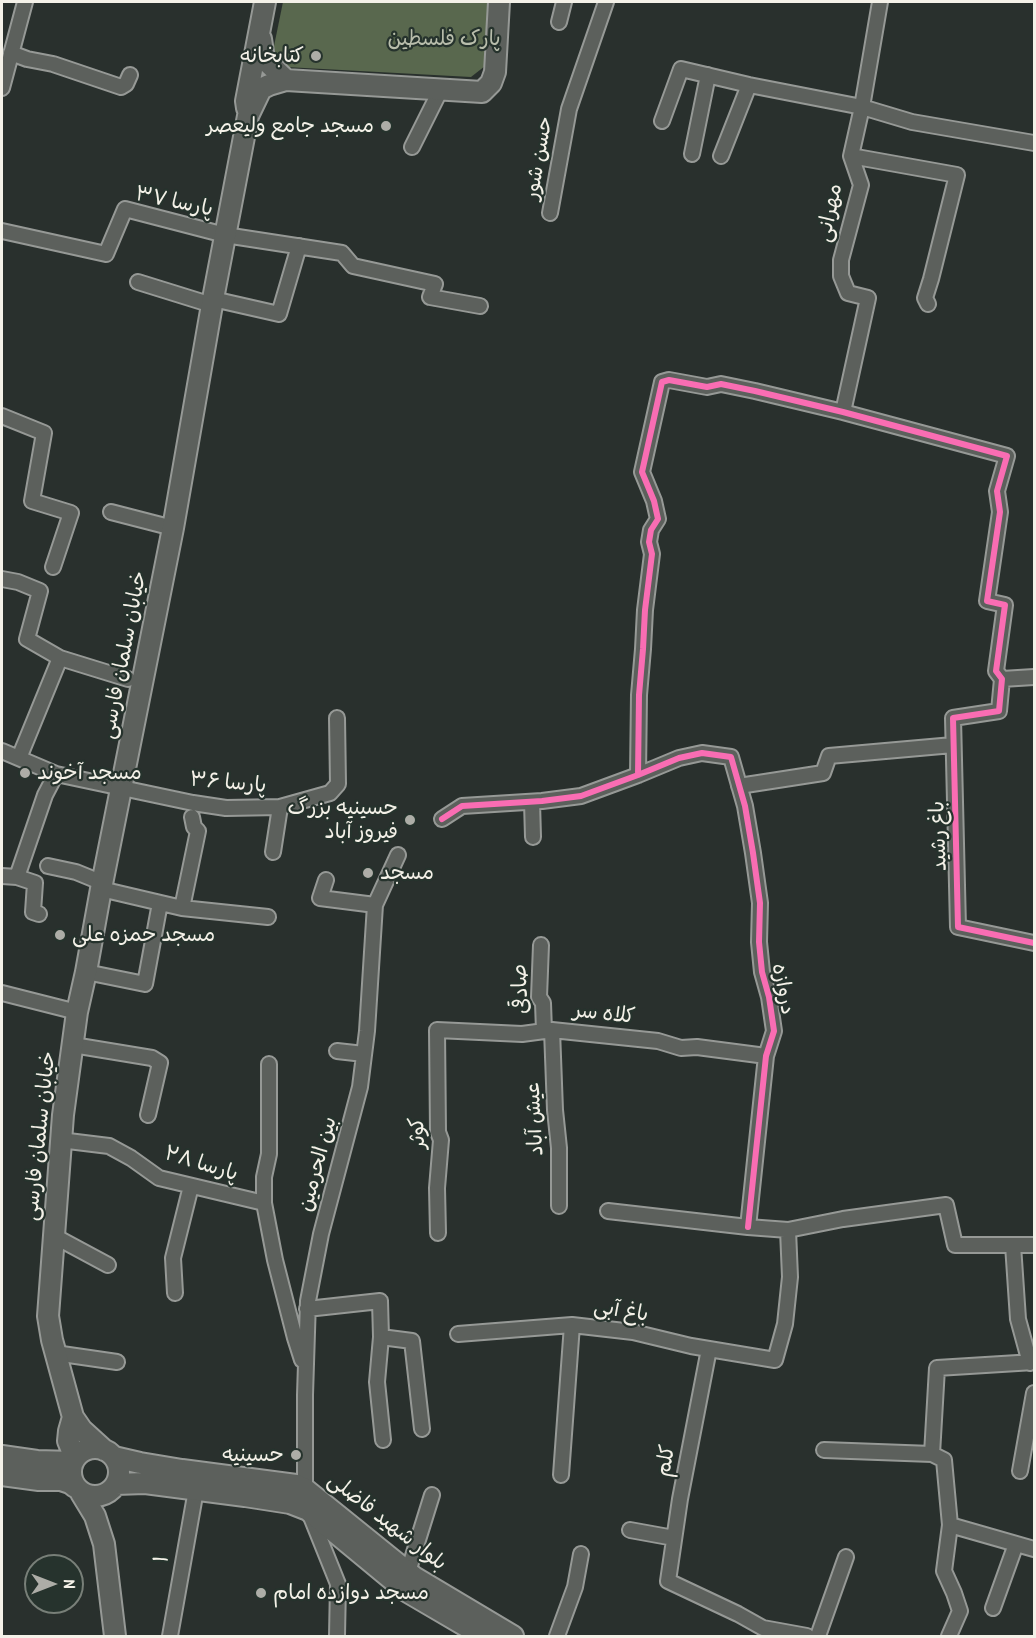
<!DOCTYPE html>
<html>
<head>
<meta charset="utf-8">
<style>
	body { margin:0 }
	#map { position:relative; width:1036px; height:1638px; overflow:hidden; background:#29302d; font-family:"Patrick Hand",sans-serif }
	canvas { display:block }
	.frame { position:absolute; inset:0; border:3px solid #f4f1e8; pointer-events:none }
	.north { position:absolute; left:24px; top:1554px; width:60px; height:60px; box-sizing:border-box; background:#26332d; border:2px solid #787f78; border-radius:50%; rotate:90deg; font-size:16px; font-weight:700; line-height:24px; text-align:center; color:#f4f1e8 }
	.north::after { content:''; display:block; margin:auto; width:21px; height:27px; background:#adada7; clip-path:polygon(50% 0,100% 100%,50% 72%,0 100%) }
</style>
</head>
<body>
<div id="map">
<canvas width="1036" height="1638"></canvas>
<div class="frame"></div>
<div class="north">N</div>
</div>
<script>
const ctx = document.querySelector('canvas').getContext('2d');
ctx.lineJoin = 'round';
function fill(path, color) {
  ctx.fillStyle = color;
  ctx.fill(path, 'evenodd');
}
function poly(rows) {
  const path = new Path2D();
  for (const r of rows) {
    if (r.length === 3) {
      path.moveTo(r[0] + r[2], r[1]);
      path.arc(r[0], r[1], r[2], 0, 2 * Math.PI);
      continue;
    }
    path.moveTo(r[0], r[1]);
    for (let i = 2; i < r.length; i += 2) path.lineTo(r[i], r[i + 1]);
  }
  return path;
}
function trace(path, color, width, dash) {
  ctx.strokeStyle = color;
  ctx.lineWidth = width;
  ctx.lineCap = dash ? 'butt' : 'round';
  ctx.setLineDash(dash || []);
  ctx.stroke(path);
}
function drawText(font, color, halo, rows, align = 'center') {
  ctx.font = font + ' "Patrick Hand","Playpen Sans Arabic",sans-serif';
  ctx.lineWidth = 4.5;
  ctx.setLineDash([]);
  ctx.textBaseline = 'middle';
  ctx.strokeStyle = halo;
  ctx.fillStyle = color;
  for (const [text, x, y, turn = 0] of rows) {
    ctx.save();
    ctx.translate(x, y);
    ctx.rotate((+turn || 0) * Math.PI / 180);
    ctx.textAlign = isNaN(turn) ? turn : align;
    if (halo) ctx.strokeText(text, 0, 0);
    ctx.fillText(text, 0, 0);
    ctx.restore();
  }
}
const green = poly([
	[283,2,490,2,485,66,471,77,286,67,273,51]
]);
const minor = poly([
	[559,22,564,2],
	[11,53,27,59,53,64,121,87,126,84,130,75],
	[2,88,25,2],
	[662,121,681,69,749,85,862,107,912,122,1034,143],
	[412,147,441,89],
	[692,154,708,75],
	[721,156,749,85],
	[851,156,957,175,931,279,925,298,928,304],
	[550,213,569,109,606,2],
	[2,231,106,254,125,209,225,235,342,253,353,266,435,284,430,297,480,306],
	[138,282,212,305],
	[213,299,279,314,299,246],
	[843,412,868,298,848,293,841,276,841,260,861,185,851,156,862,107,880,2],
	[2,416,44,433,32,501,71,513,53,567],
	[111,512,173,528],
	[2,579,18,582,40,591,27,639,60,658,128,679],
	[1002,679,1034,677],
	[2,751,56,774,193,803,226,808,280,807,330,793,338,784,337,718],
	[19,758,60,658],
	[638,775,639,695,643,649,645,610,652,554,649,542,651,530,658,519,654,501,642,472,662,382,669,380,707,387,721,384,755,391,843,412,1007,456,997,491,1000,512,987,601,1005,605,996,671,1002,679,999,711,953,718,958,927,1034,943],
	[739,786,823,773,829,756,953,745],
	[532,802,533,837],
	[442,819,462,806,542,801,581,796,638,775,679,758,702,753,731,757,745,806,753,853,760,903,759,942,762,972,769,997,774,1031,766,1056,748,1227],
	[273,852,280,807],
	[48,866,76,872,103,883],
	[2,876,17,877,35,883,33,912,39,914],
	[17,877,45,795,56,774],
	[326,880,320,898,375,905],
	[101,889,182,908,268,917],
	[182,908,198,831,194,827,192,817],
	[541,945,539,997,543,1003,544,1031],
	[86,972,145,984,160,903],
	[2,993,77,1012],
	[552,1030,555,1110,559,1148,559,1206],
	[73,1045,152,1058,160,1063,148,1115],
	[337,1051,364,1054],
	[269,1064,269,1154,264,1177,264,1203,275,1260,295,1338,302,1360],
	[60,1140,109,1146,131,1158,159,1178,264,1203],
	[608,1211,748,1227,788,1230,843,1219,946,1205,955,1245,1034,1245],
	[438,1233,437,1188,441,1140,438,1132,437,1030,522,1034,552,1030,658,1041,681,1048,697,1047,766,1056],
	[54,1236,108,1265],
	[1013,1245,1018,1319,1030,1363],
	[175,1293,173,1258,191,1186],
	[307,1309,380,1301,381,1337],
	[458,1334,572,1325,633,1332,691,1346,775,1360,785,1324,790,1277,788,1230],
	[709,1349,680,1499,668,1581,738,1614,763,1628,807,1636],
	[55,1353,117,1362],
	[383,1440,377,1382,381,1337,412,1341,422,1429],
	[824,1450,932,1454],
	[1020,1471,1034,1393],
	[561,1475,572,1325],
	[305,1489,305,1395,308,1301,321,1234,360,1087,367,1031,375,905,398,855],
	[309,1512,338,1584,337,1636],
	[950,1525,944,1460,932,1454,937,1368,1034,1362],
	[630,1530,674,1538],
	[408,1572,432,1495],
	[993,1608,1016,1544],
	[170,1636,196,1490],
	[557,1636,575,1587,581,1554],
	[818,1636,846,1557],
	[949,1636,960,1611,954,1593,944,1571,950,1525,1034,1549]
]);
const secondary = poly([
	[261,39,264,59,286,80],
	[247,108,246,101,265,2],
	[73,1417,69,1431,68,1441,75,1458],
	[95,1472,24],
	[104,1450,82,1430,73,1417,52,1340,48,1316,63,1115,77,1012,86,972,101,889,173,528,213,299,248,116,261,89,269,85,286,80,482,92,491,83,495,72,499,2],
	[2,1456,37,1461,73,1462],
	[114,1457,140,1463,182,1470,296,1485,305,1489,414,1577,513,1636],
	[2,1475,39,1480,61,1480,70,1483,75,1487],
	[116,1484,145,1483,245,1496,290,1503,308,1510,406,1591,483,1636],
	[81,1493,95,1516,104,1544,115,1636]
]);
const cycleway = poly([
	[638,775,639,695,643,649,645,610,652,554,649,542,651,530,658,519,654,501,642,472,662,382,669,380,707,387,721,384,755,391,843,412,1007,456,997,491,1000,512,987,601,1005,605,996,671,1002,679,999,711,953,718,958,927,1034,943],
	[442,819,462,806,542,801,581,796,638,775,679,758,702,753,731,757,745,806,753,853,760,903,759,942,762,972,769,997,774,1031,766,1056,748,1227]
]);
const markers = [
	[316,56,6,"#adada7"],
	[386,126,6,"#adada7"],
	[25,773,6,"#adada7"],
	[410,820,6,"#adada7"],
	[368,873,6,"#adada7"],
	[60,935,6,"#adada7"],
	[296,1455,6,"#adada7"],
	[261,1593,6,"#adada7"]
];
const parkNames = [
	["پارک فلسطین",444,39]
];
const poiNames = [
	["کتابخانه",304,56],
	["مسجد جامع ولیعصر",374,126],
	["مسجد آخوند",37,773,"left"],
	["حسینیه بزرگ",398,808],
	["فیروز آباد",398,832],
	["مسجد",380,873,"left"],
	["مسجد حمزه علی",72,935,"left"],
	["حسینیه",284,1455],
	["مسجد دوازده امام",273,1593,"left"]
];
const streetNames = [
	["حسن شور",539,158,-80],
	["پارسا ۳۷",174,202,12],
	["مهرانی",830,213,-78],
	["خیابان سلمان فارسی",124,655,-79],
	["پارسا ۳۶",228,783,5],
	["باغ رشید",939,836,-92],
	["صادقی",521,989,-93],
	["دروازه",783,989,79],
	["کلاه سر",604,1014,6],
	["عیش آباد",535,1119,-93],
	["کوثر",418,1133,-93],
	["خیابان سلمان فارسی",40,1136,-84],
	["پارسا ۲۸",201,1164,17],
	["بین الحرمین",318,1164,-75],
	["باغ آبی",621,1311,9],
	["کلم",666,1461,-79],
	["بلوار شهید فاضلی",387,1522,38],
	["۱",162,1559,-80]
];
fill(green, '#59684e');
trace(minor, '#969996', 18);
trace(secondary, '#969996', 24);
trace(minor, '#5c605c', 14);
trace(secondary, '#5c605c', 20);
trace(cycleway, '#f96db3', 6);
for (const [x, y, r, color] of markers) {
  const dot = new Path2D();
  dot.arc(x, y, r, 0, 2 * Math.PI);
  ctx.fillStyle = color;
  ctx.fill(dot);
  trace(dot, '#26332d', 2);
}
drawText('21px', '#b9beac', '#26332d', parkNames);
drawText('21px', '#f4f1e8', '#26332d', poiNames, 'right');
drawText('21px', '#f4f1e8', '#26332d', streetNames);
</script>
</body>
</html>
